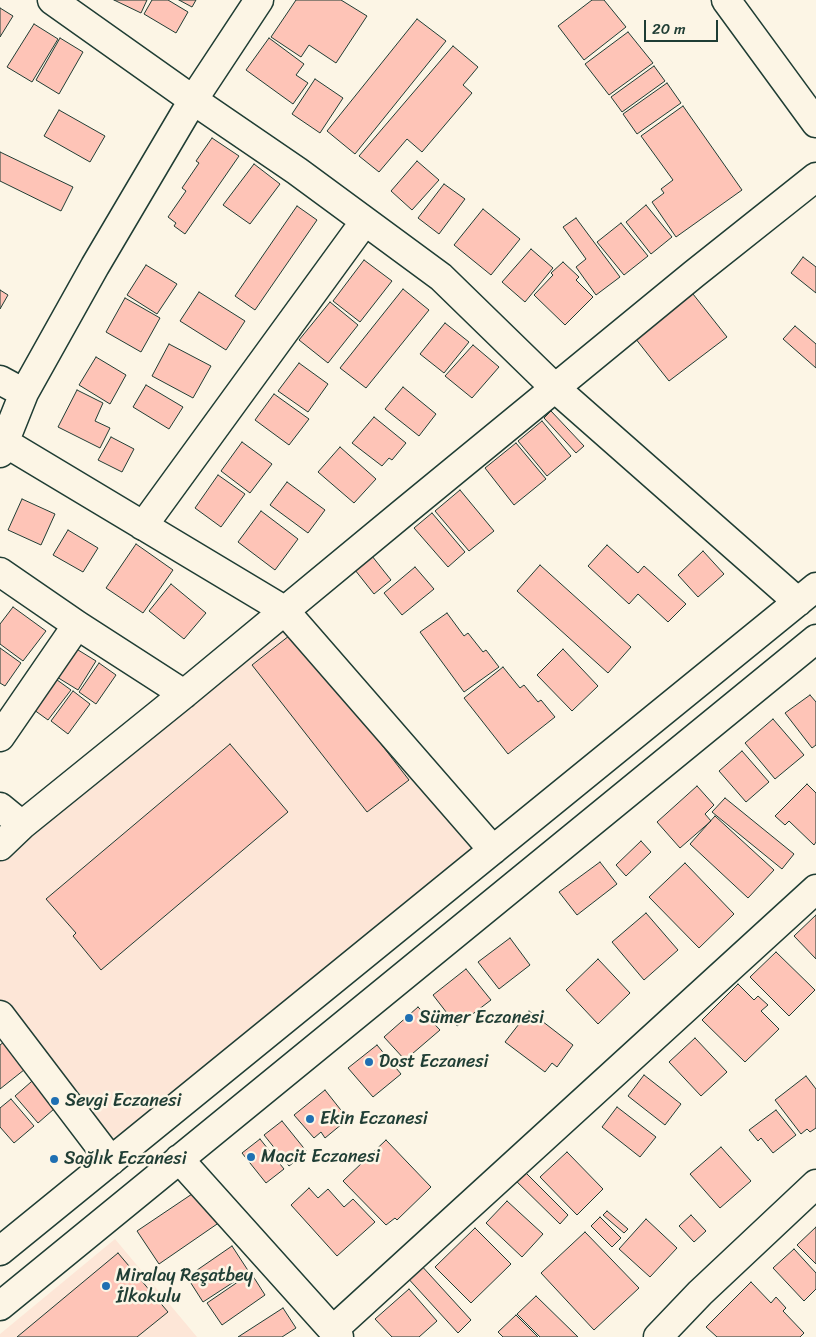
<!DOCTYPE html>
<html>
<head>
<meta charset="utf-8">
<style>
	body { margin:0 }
	#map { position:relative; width:816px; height:1337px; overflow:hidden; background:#fcf5e5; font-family:Sriracha,sans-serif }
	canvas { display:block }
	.scale { position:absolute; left:644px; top:20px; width:74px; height:22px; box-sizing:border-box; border:2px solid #1f3d34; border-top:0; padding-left:6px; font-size:15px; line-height:18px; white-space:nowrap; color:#1f3d34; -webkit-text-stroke:4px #fcf5e5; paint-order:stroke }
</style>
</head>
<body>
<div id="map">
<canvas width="816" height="1337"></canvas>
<div class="scale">20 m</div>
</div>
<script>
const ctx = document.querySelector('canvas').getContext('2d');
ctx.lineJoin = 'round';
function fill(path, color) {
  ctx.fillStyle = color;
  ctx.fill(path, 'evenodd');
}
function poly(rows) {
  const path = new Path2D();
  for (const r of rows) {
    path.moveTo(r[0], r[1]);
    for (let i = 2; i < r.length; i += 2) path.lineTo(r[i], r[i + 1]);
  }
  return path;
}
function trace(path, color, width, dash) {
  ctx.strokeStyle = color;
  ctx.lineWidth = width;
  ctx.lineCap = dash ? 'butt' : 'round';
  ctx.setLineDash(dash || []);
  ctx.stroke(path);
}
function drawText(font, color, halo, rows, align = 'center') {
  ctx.font = font + ' Sriracha,sans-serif';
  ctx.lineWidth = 5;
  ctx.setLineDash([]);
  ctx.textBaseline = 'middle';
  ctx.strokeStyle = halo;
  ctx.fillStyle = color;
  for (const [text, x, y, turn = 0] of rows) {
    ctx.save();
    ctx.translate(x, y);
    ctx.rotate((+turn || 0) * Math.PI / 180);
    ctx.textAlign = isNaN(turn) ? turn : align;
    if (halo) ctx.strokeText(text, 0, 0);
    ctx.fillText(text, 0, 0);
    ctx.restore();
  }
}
const built = poly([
	[284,610,493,850,111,1161,0,1015,0,853],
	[115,1239,197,1337,0,1337,0,1334]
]);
const building = poly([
	[114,0,147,0,141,13,114,0],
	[152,0,168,0,188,12,176,33,144,14,152,0],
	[179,0,196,0,192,7,179,0],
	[296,0,341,0,367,16,336,63,309,45,301,57,271,37,296,0],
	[592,0,604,0,626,27,584,60,558,26,592,0],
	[0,8,13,16,0,37,0,8],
	[417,19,446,41,355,154,327,131,417,19],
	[34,24,58,39,32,82,7,67,34,24],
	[628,32,653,63,609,95,585,64,628,32],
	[60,38,83,52,59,94,36,80,60,38],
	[269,38,304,64,296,75,308,83,293,104,246,70,269,38],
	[453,46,478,67,463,85,472,93,422,152,407,139,379,172,359,156,453,46],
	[654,66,665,81,622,112,611,97,654,66],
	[315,79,343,98,320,133,292,114,315,79],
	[667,83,681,103,637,134,623,114,667,83],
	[683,106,742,190,676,237,652,202,664,193,661,189,673,180,641,136,683,106],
	[59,110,105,136,90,162,44,136,59,110],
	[212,138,239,156,185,234,174,226,176,223,168,217,186,191,182,188,199,163,196,161,212,138],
	[0,152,73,187,61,211,0,181,0,152],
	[417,161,439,180,412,210,391,191,417,161],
	[254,164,280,184,250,224,223,205,254,164],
	[444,184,465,199,439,234,418,218,444,184],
	[646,205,672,237,651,254,626,222,646,205],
	[297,206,317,220,255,310,235,296,297,206],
	[483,209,520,239,491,275,454,245,483,209],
	[576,218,620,277,596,295,576,267,586,259,563,227,576,218],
	[621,223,648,256,624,275,597,242,621,223],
	[531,249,553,268,525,302,502,282,531,249],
	[803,257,816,267,816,293,791,273,803,257],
	[364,260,392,281,360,322,333,301,364,260],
	[563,262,579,277,576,280,593,297,565,325,534,295,553,275,551,273,563,262],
	[146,265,177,284,157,314,127,295,146,265],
	[403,289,429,310,366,388,340,368,403,289],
	[0,290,8,295,0,309,0,290],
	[199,292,245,321,226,350,180,321,199,292],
	[693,294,727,337,669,381,635,338,693,294],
	[125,298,160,318,141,352,106,332,125,298],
	[330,302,358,325,328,363,299,340,330,302],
	[445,323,469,342,444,373,420,354,445,323],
	[795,326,816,344,816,368,783,339,795,326],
	[169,344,211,366,193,398,152,376,169,344],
	[473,345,499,367,472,398,445,376,473,345],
	[96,357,126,375,110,404,79,385,96,357],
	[299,363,328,384,308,412,278,391,299,363],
	[146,385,183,407,169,429,133,407,146,385],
	[403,387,436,414,419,436,385,409,403,387],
	[77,390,103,403,95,421,110,428,100,448,58,427,77,390],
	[274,394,309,419,289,445,255,420,274,394],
	[551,411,584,446,576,453,544,418,551,411],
	[374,417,406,443,392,460,389,458,382,466,352,443,374,417],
	[542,421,571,456,547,476,518,441,542,421],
	[111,437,134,449,122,472,98,460,111,437],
	[242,442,272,464,250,493,221,471,242,442],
	[516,443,546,479,514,505,485,468,516,443],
	[340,447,376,479,354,503,318,472,340,447],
	[218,475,245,494,221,527,195,508,218,475],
	[287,482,325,510,308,533,270,505,287,482],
	[460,490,494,531,469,551,435,511,460,490],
	[22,499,55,514,41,545,8,530,22,499],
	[261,511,298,539,275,570,238,542,261,511],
	[432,513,465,552,448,567,414,528,432,513],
	[68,530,98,548,83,572,53,555,68,530],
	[136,544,173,570,143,613,106,588,136,544],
	[607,545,638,573,644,566,686,604,668,622,638,594,629,604,588,566,607,545],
	[703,551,724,574,698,597,678,575,703,551],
	[372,556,391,580,374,594,355,570,372,556],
	[540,565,631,647,608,673,517,591,540,565],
	[415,567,434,589,402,615,384,593,415,567],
	[171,584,206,613,184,639,149,611,171,584],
	[13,607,46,631,23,661,0,644,0,624,13,607],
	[447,613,464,636,468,633,483,652,486,650,499,667,464,692,420,632,447,613],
	[294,632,409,780,367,812,252,665,294,632],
	[70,645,96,661,78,690,52,674,70,645],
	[0,648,21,663,5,686,0,683,0,648],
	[563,649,598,686,572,711,537,675,563,649],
	[99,663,116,675,96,704,79,692,99,663],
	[503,667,520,688,524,685,538,702,541,700,555,717,508,754,464,698,503,667],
	[53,677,71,690,48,720,30,707,53,677],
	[73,691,90,704,68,734,51,721,73,691],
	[810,695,816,702,816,745,812,748,785,713,810,695],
	[773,719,804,755,775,779,745,743,773,719],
	[230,744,288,812,101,970,73,936,76,933,46,899,230,744],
	[742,751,769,782,746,802,719,771,742,751],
	[807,784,816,793,816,842,814,845,789,821,785,825,775,816,807,784],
	[697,786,714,805,705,814,711,821,680,848,657,822,697,786],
	[725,798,794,854,782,869,712,812,725,798],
	[715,816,774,870,748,898,690,844,715,816],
	[641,841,651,852,626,876,616,865,641,841],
	[600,862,617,884,577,915,559,892,600,862],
	[685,863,734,914,699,948,649,897,685,863],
	[646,913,678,950,644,980,612,942,646,913],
	[816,915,816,959,794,936,816,915],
	[510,938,530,965,499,989,478,962,510,938],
	[776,952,815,990,789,1016,750,977,776,952],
	[598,959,630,993,598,1024,566,990,598,959],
	[466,969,491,1000,457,1026,433,995,466,969],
	[738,984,754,1000,758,996,768,1005,761,1011,779,1029,745,1062,702,1020,738,984],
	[418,1007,440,1030,405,1060,384,1037,418,1007],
	[529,1011,573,1045,557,1067,552,1063,545,1072,505,1042,529,1011],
	[13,1035,34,1062,0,1089,0,1045,13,1035],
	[695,1038,727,1072,701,1096,669,1062,695,1038],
	[377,1045,401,1074,373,1097,348,1068,377,1045],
	[39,1075,62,1102,38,1123,15,1096,39,1075],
	[644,1075,681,1104,665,1125,628,1096,644,1075],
	[806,1076,816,1089,816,1128,810,1132,807,1129,801,1134,775,1100,806,1076],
	[325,1090,348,1119,325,1138,321,1132,314,1138,294,1115,325,1090],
	[11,1099,34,1126,14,1143,0,1127,0,1108,11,1099],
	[617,1107,656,1137,640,1157,602,1127,617,1107],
	[776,1110,796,1135,773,1153,761,1138,758,1141,749,1130,776,1110],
	[282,1121,307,1152,289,1166,264,1135,282,1121],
	[260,1139,284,1169,266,1183,242,1153,260,1139],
	[386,1140,431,1187,397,1220,395,1218,386,1225,343,1181,386,1140],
	[721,1147,751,1181,720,1208,690,1174,721,1147],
	[567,1152,603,1189,577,1215,540,1177,567,1152],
	[520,1167,568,1215,560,1224,511,1176,520,1167],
	[309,1188,318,1198,328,1189,344,1207,353,1199,375,1222,337,1256,291,1205,309,1188],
	[198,1190,220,1222,159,1264,137,1231,198,1190],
	[507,1201,543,1234,522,1257,486,1223,507,1201],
	[607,1211,628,1229,624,1233,603,1215,607,1211],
	[691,1215,706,1231,694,1242,679,1226,691,1215],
	[600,1217,621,1238,612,1247,591,1226,600,1217],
	[646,1219,677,1248,650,1277,619,1249,646,1219],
	[816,1227,816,1264,797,1245,816,1227],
	[475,1228,511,1264,471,1303,435,1267,475,1228],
	[585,1232,639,1288,594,1330,541,1273,585,1232],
	[232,1246,249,1272,203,1302,187,1277,232,1246],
	[794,1249,816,1273,816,1289,804,1301,773,1268,794,1249],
	[118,1253,168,1312,137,1337,17,1337,118,1253],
	[419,1263,471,1320,458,1333,405,1275,419,1263],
	[251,1273,265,1295,222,1325,207,1303,251,1273],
	[751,1282,771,1303,776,1297,786,1308,783,1311,804,1333,800,1337,717,1337,706,1327,751,1282],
	[409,1289,437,1321,419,1337,392,1337,375,1319,409,1289],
	[536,1296,578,1337,540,1337,517,1314,536,1296],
	[283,1308,296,1328,282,1337,238,1337,283,1308],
	[516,1315,538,1337,503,1337,498,1332,516,1315]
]);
const minor = poly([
	[52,0,193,100,297,171,441,277,555,388,798,602],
	[726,0,816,123],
	[0,380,24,393],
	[4,442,284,610,493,850],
	[0,453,24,393,95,266,193,100,259,0],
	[143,526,365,221],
	[0,572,77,625,184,694],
	[0,737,77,625],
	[0,807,22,825],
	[0,846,22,825,184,694,404,512,694,274,816,177],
	[0,1015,111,1161],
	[179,1159,339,1337],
	[0,1251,816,587],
	[0,1306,816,639],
	[333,1330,816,889],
	[658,1337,700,1293,816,1184]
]);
const markers = [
	[409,1018,5,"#1f6fb2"],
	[369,1062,5,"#1f6fb2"],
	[55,1101,5,"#1f6fb2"],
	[310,1119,5,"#1f6fb2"],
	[251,1157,5,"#1f6fb2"],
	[54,1159,5,"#1f6fb2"],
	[106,1286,5,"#1f6fb2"]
];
const poiNames = [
	["Sümer Eczanesi",419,1018],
	["Dost Eczanesi",379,1062],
	["Sevgi Eczanesi",65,1101],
	["Ekin Eczanesi",320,1119],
	["Macit Eczanesi",261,1157],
	["Sağlık Eczanesi",64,1159],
	["Miralay Reşatbey",116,1276],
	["İlkokulu",116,1297]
];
fill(built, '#fde6d7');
fill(building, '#fec4b7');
trace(building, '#1f3d34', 1);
trace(minor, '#1f3d34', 31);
trace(minor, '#fcf5e5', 28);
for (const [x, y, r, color] of markers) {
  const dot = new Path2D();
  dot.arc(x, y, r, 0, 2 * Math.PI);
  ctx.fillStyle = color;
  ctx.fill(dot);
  trace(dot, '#fcf5e5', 2);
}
drawText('18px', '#1f3d34', '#fcf5e5', poiNames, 'left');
</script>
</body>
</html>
